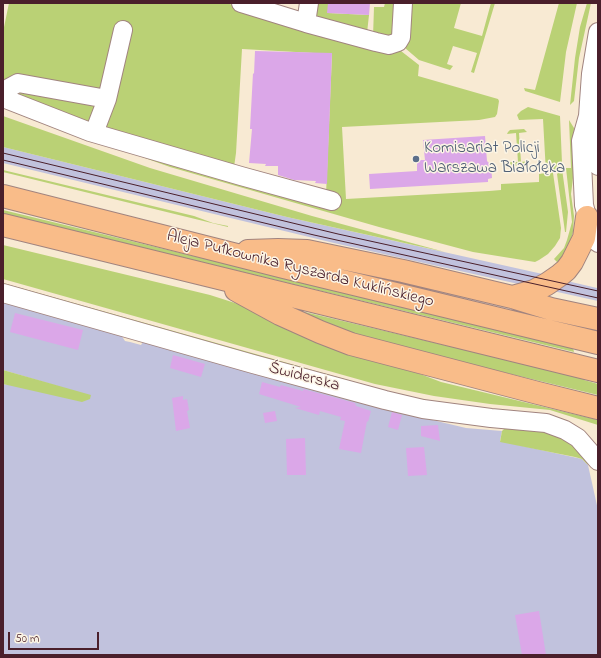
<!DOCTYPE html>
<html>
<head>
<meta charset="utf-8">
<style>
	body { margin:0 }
	#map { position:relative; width:601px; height:658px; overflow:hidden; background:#f8ead3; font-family:"Indie Flower",sans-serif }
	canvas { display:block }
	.frame { position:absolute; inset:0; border:4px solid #4a1f2b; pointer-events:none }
	.scale { position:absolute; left:8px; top:632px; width:91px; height:18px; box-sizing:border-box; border:2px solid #4a1f2b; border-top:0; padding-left:5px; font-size:12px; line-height:14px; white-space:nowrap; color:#4a1f2b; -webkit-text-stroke:3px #fcf5e5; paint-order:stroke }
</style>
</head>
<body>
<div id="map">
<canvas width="601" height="658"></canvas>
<div class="frame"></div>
<div class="scale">50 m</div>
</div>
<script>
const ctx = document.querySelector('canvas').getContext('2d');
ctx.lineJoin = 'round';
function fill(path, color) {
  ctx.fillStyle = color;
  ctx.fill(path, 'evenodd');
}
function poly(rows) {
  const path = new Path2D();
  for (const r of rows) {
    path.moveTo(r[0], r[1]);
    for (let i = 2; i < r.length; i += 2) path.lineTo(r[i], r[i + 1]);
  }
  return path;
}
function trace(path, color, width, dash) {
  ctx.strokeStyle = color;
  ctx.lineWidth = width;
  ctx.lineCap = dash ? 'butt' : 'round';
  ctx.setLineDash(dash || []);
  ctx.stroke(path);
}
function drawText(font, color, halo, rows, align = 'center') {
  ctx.font = font + ' "Indie Flower",sans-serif';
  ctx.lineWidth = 3;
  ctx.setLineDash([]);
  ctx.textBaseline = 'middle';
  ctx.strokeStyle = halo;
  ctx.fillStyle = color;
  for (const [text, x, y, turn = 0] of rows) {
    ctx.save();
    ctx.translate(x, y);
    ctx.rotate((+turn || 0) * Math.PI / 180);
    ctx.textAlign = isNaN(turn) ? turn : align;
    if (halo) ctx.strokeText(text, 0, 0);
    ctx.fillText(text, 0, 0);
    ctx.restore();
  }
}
const industrial = poly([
	[3,147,287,217,547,275,523,285,334,243,3,163],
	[567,281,597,288,598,301,553,291],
	[3,302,121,335,125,341,130,342,141,345,143,342,403,413,466,428,502,431,500,441,582,459,588,465,598,510,598,655,3,655,3,384,91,396,3,370]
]);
const green = poly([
	[9,3,226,3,401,51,419,65,418,76,498,99,499,101,497,114,495,117,479,120,342,127,346,199,489,191,501,190,501,184,539,182,539,174,546,173,543,119,519,120,517,115,521,111,528,107,560,116,562,163,553,173,561,228,560,238,555,246,548,254,539,260,535,262,473,252,379,227,170,167,81,135,326,195,332,54,242,49,236,153,234,167,24,102,3,84,3,32],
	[311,3,328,3,328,13,369,15,367,33,311,19],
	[385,3,400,3,395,36,373,37,374,7,384,7],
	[406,3,461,3,454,28,482,36,491,3,495,3,474,73,471,72,477,53,453,46,447,64,453,66,450,70,419,60,405,48],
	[559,3,577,3,566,52,560,102,525,91,524,88,535,90],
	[587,3,591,3,579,58,574,101,570,105,575,58,580,27],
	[3,116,150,168,312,216,445,252,287,217,3,147],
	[569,120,574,128,575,162,571,194,574,216,573,232,569,247,558,263,554,259,564,248,567,240,572,222,566,168,571,168],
	[524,129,527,132,519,133,521,162,529,161,529,163,526,165,512,166,509,162,518,162,516,133,507,134,508,132,510,130],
	[562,169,568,212,566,232,565,232,557,174],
	[3,170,194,216,213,223,228,226,228,227,187,217,3,172],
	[3,210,573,348,574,352,3,214],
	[3,245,210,295,235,303,441,382,598,420,598,425,550,410,490,404,434,396,375,384,3,279],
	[3,283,373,387,372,391,3,288],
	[292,309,583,378,584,380,598,384,598,395,374,341,354,335],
	[3,370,91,395,90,399,82,402,3,384],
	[508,425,559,435,583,453,588,465,582,459,575,457,500,442,502,431]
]);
const building = poly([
	[328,3,370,3,369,15,327,13],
	[255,51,332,53,327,184,315,183,316,181,294,180,278,175,278,166,265,166,266,164,249,163,252,129,250,129,253,73,254,74],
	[485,136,487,161,491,165,492,178,488,179,488,182,370,189,369,174,417,171,417,160,425,160,423,140],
	[15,313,83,330,78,350,10,332],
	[173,355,205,364,201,377,170,368],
	[262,382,280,387,281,385,303,391,303,389,355,403,356,406,371,411,368,422,367,421,361,453,339,449,345,421,340,420,341,417,320,411,319,415,295,408,301,407,259,394],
	[183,396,183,400,187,399,189,410,187,411,190,428,176,431,172,398],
	[275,411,277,421,265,423,263,413],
	[392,412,402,415,398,430,388,427],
	[438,425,440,441,421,436,421,426],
	[305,438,306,475,287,475,286,439],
	[424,447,427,475,408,476,406,448],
	[539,611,546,655,522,655,515,615]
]);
const minor = poly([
	[241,3,306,23,376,42,389,45,398,42,401,37,403,3],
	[306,23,309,3],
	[598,32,591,74,588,116,581,141,584,205,587,217,598,243],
	[3,91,18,83,107,99],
	[3,98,90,132,241,176,332,201],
	[588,116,595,141,598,166],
	[94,133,107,99,123,30],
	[3,293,253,364,385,400,423,409,491,418,546,423,565,430,578,438,598,461]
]);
const major = poly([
	[3,196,284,267,598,343],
	[3,225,598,371],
	[248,251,278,250,307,251,403,271,512,297,551,309,598,319],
	[236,290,280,314,320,332,351,344,538,393,598,408],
	[512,297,534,291,547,284,560,275,566,270,572,262,584,238,587,217]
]);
const tram = poly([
	[3,153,338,234,598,291],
	[3,160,314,235,598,298]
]);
const markers = [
	[416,159,4,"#5c6f8a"]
];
const serviceNames = [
	["Komisariat Policji",424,149],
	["Warszawa Białołęka",424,169]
];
const streetNames = [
	["Aleja Pułkownika Ryszarda Kuklińskiego",300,270,14],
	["Świderska",304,378,15]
];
fill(industrial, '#c1c2dd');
fill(green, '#bad175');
fill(building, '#dba7e8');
trace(minor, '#a1847f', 20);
trace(major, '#a1847f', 24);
trace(minor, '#fff', 18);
trace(major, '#f9bc89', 22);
trace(tram, '#4a1f2b', 1);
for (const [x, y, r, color] of markers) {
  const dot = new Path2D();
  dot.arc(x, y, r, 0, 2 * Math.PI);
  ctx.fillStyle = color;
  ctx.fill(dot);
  trace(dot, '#fcf5e5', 1.5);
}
drawText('17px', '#4e5e75', '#fcf5e5', serviceNames, 'left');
drawText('17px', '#4a1f2b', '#fcf5e5', streetNames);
</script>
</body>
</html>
